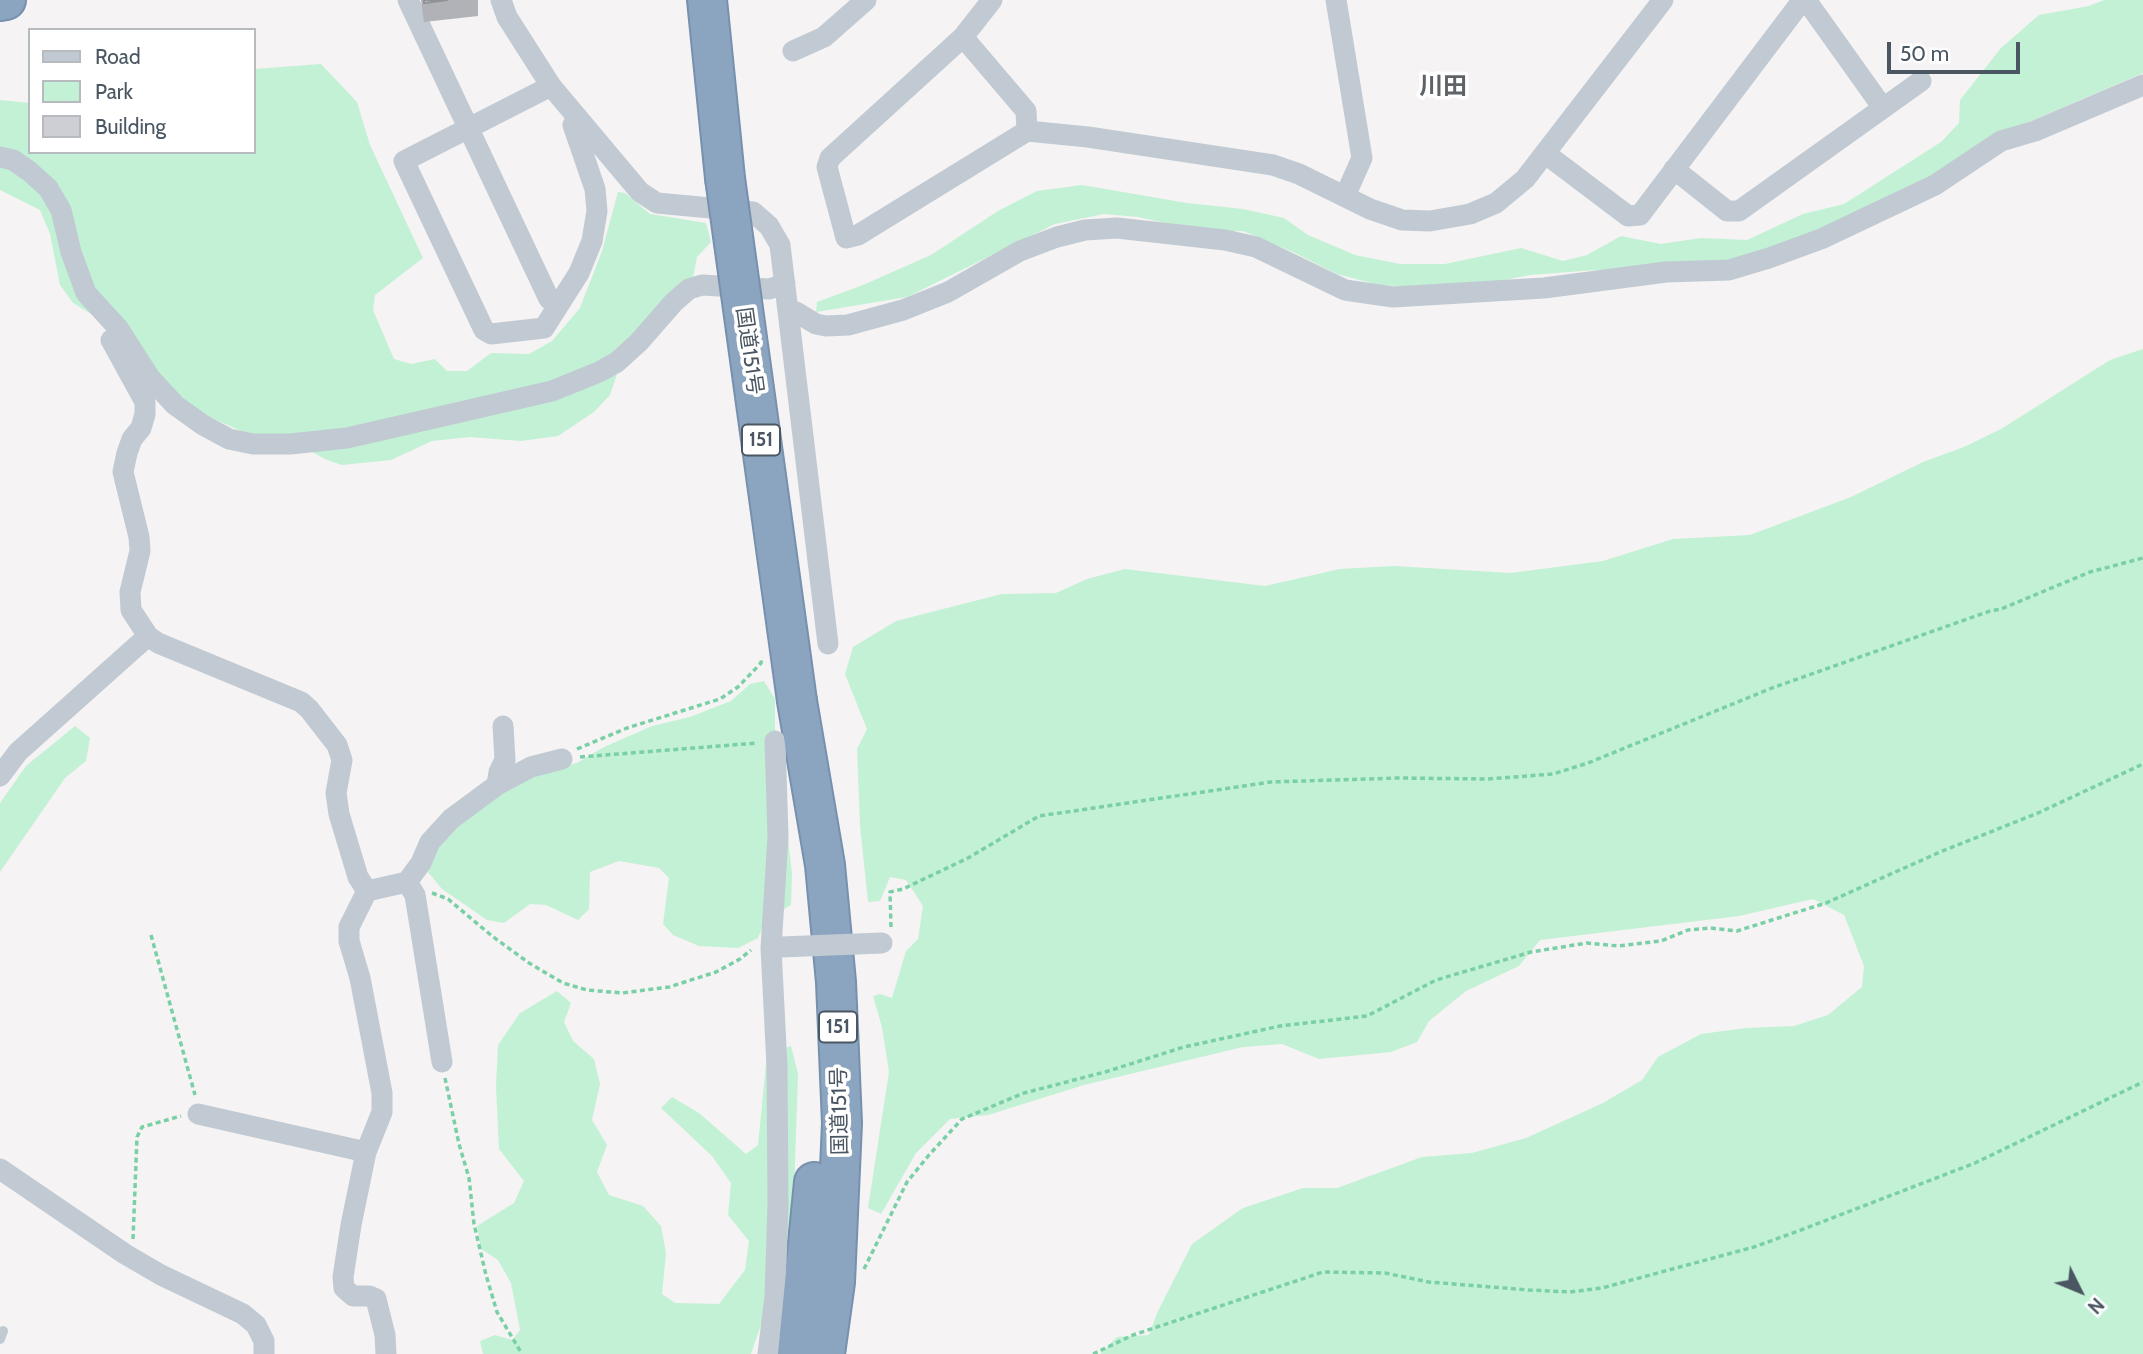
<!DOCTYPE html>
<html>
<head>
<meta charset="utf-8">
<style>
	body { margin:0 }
	#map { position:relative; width:2143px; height:1354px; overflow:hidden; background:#f5f3f3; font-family:Cabin,sans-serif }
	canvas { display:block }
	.legend { position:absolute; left:28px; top:28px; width:228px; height:126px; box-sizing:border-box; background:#fff; border:2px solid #b7bbc0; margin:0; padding:9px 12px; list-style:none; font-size:21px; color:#4a5661 }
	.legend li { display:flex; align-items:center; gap:14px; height:35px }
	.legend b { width:35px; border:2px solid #b7bbc0 }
	.north { position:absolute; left:2045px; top:1256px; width:70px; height:70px; -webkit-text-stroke:5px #fff; paint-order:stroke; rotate:133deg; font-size:19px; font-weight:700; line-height:28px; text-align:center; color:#4a5661 }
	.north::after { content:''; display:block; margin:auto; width:24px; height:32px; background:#4a5661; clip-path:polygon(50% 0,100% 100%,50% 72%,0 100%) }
	.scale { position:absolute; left:1887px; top:42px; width:133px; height:32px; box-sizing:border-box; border:4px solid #4a5661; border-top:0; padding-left:9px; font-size:21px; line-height:24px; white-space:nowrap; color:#4a5661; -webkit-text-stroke:5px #fff; paint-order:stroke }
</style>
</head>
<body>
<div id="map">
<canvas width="2143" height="1354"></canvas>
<ul class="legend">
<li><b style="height:9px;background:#c1cad2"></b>Road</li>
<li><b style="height:19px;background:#c3f1d5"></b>Park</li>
<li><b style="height:19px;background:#cdcfd5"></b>Building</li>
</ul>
<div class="north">N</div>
<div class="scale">50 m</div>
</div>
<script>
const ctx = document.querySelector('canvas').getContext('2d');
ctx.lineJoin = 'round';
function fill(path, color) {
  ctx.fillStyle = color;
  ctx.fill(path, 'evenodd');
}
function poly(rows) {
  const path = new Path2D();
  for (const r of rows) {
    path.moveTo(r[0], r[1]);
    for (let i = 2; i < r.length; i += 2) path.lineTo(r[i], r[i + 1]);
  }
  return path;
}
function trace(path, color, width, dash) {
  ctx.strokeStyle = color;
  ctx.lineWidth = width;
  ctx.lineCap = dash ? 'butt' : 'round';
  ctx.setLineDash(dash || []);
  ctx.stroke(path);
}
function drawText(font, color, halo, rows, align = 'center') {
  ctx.font = font + ' Cabin,"Noto Sans JP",sans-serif';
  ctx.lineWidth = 7;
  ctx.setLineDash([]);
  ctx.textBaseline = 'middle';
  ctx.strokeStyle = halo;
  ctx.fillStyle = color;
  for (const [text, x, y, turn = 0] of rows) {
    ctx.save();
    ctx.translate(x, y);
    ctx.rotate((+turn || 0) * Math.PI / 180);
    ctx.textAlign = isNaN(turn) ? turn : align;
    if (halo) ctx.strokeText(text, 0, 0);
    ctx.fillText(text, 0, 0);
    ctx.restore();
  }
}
const green = poly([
	[2104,0,2143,0,2143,73,2015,128,1937,174,1766,257,1626,270,1596,270,1530,275,1455,290,1379,285,1337,274,1293,252,1243,231,1207,232,1138,217,1104,214,1055,224,907,297,816,312,817,302,863,285,931,255,998,211,1037,191,1082,185,1187,203,1243,209,1284,218,1308,235,1355,255,1400,264,1445,264,1521,248,1563,261,1587,255,1621,236,1661,244,1701,238,1747,240,1803,214,1844,204,1941,142,1959,123,1960,100,2001,48,2039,15,2089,6],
	[321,64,357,102,370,145,423,258,375,295,373,310,394,359,411,364,435,359,447,371,467,371,491,353,529,354,552,341,580,308,602,251,618,192,625,193,650,214,706,223,711,242,697,257,693,278,615,359,617,374,610,395,594,412,558,436,521,441,470,437,432,441,391,460,342,465,327,460,305,448,245,433,208,416,171,392,93,315,73,303,60,285,50,234,40,210,0,190,0,100,30,103,30,152,254,152,254,69],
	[2143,349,2143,1354,1100,1354,1117,1337,1149,1335,1158,1311,1192,1244,1243,1208,1303,1188,1337,1188,1422,1157,1472,1153,1526,1138,1603,1103,1642,1080,1658,1057,1701,1034,1746,1028,1794,1026,1828,1015,1862,987,1864,966,1844,915,1813,899,1739,916,1540,940,1519,966,1466,991,1429,1021,1417,1042,1391,1052,1319,1059,1282,1044,1243,1047,1084,1085,988,1115,950,1119,916,1153,881,1214,868,1208,889,1072,882,1027,873,996,880,994,892,998,906,951,918,939,923,906,906,880,890,877,880,901,868,902,860,825,857,749,867,729,845,674,853,647,896,621,1002,594,1056,593,1087,579,1125,569,1265,586,1340,569,1394,566,1511,573,1603,561,1673,539,1750,535,1851,497,1923,462,1964,447,2001,429,2110,360],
	[764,681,775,699,775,729,792,873,791,905,765,921,758,938,738,948,699,946,673,935,663,924,669,878,659,868,619,861,590,872,589,909,578,920,546,905,530,904,504,923,487,920,442,889,428,872,445,835,519,778,577,763,602,748,652,726,690,717,731,701,750,684],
	[75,726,90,738,86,761,65,778,0,872,0,803,26,766],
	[557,991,571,1003,564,1022,573,1041,594,1059,600,1084,592,1120,607,1145,597,1172,609,1195,643,1206,661,1226,666,1253,662,1294,675,1303,719,1304,745,1270,749,1241,728,1215,731,1183,712,1156,661,1108,672,1097,699,1113,746,1154,758,1145,767,1054,791,1046,798,1074,794,1192,784,1298,764,1316,751,1354,483,1354,480,1341,495,1335,512,1340,520,1330,511,1283,498,1260,481,1249,477,1226,514,1203,524,1181,499,1149,496,1086,498,1045,520,1013]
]);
const path = poly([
	[577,749,627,728,720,699,738,687,761,663,762,657],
	[580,757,758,743],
	[432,893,448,899,492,936,529,963,563,983,587,990,622,993,669,987,716,972,740,959,751,950],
	[891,927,890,892,903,889,968,858,1039,816,1271,782,1398,778,1488,779,1553,774,1588,763,1772,688,1990,611,2001,609,2090,572,2143,558],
	[151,935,195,1095],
	[445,1078,459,1144,469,1178,474,1224,486,1275,497,1312,522,1354],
	[133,1239,137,1137,142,1127,181,1116],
	[864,1269,907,1182,929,1155,962,1119,1024,1093,1105,1072,1184,1047,1280,1026,1367,1016,1436,980,1531,952,1587,943,1618,946,1661,941,1688,930,1710,928,1737,931,1826,903,1940,852,2038,813,2143,764],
	[1093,1354,1133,1335,1323,1272,1385,1273,1429,1282,1529,1290,1570,1292,1602,1288,1754,1247,1801,1230,1975,1163,2143,1082]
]);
const lane = poly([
	[0,1339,3,1331]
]);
const street = poly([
	[408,0,549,299,559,304],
	[501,0,507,17,551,86,640,192,657,203,753,212,769,226,780,245,828,644],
	[992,0,963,37,830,158,827,167,846,238,858,235,1027,131,1088,137,1273,165,1299,174,1370,209,1402,220,1430,221,1470,214,1496,203,1525,179,1663,0],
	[1336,0,1362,158,1345,196],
	[1806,0,1883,108],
	[963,37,1026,111,1027,131],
	[793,51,824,37,866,0],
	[551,86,404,161,484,330,491,334,544,328,579,273,592,241,597,211,595,189,573,125,574,123],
	[1546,154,1628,216,1640,215,1798,6,1807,0],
	[0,157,13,160,29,171,48,188,61,210,71,252,86,293,118,328,150,378,175,405,203,425,229,439,253,444,290,444,347,438,552,391,599,372,617,362,639,342,674,302,689,289,702,285,769,289,785,284],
	[1674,169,1727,211,1739,211,1921,81],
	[788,311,796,312,816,324,826,326,848,325,903,310,948,292,1020,251,1057,237,1085,230,1117,228,1225,240,1256,247,1345,290,1393,297,1544,288,1666,272,1729,270,1769,258,1821,239,1935,185,2001,141,2035,131,2143,85],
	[111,340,145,402,145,414,141,428,132,439,127,453,123,472,139,537,140,551,130,592,131,610,148,636,158,643,301,702,309,709,337,745,342,760,336,793,339,814,358,877,367,891],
	[0,776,18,752,148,636],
	[497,785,531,767,562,759],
	[407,882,415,895,442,1062],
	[198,1114,366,1152],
	[0,1169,125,1254,161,1275,243,1314,256,1325,264,1341,264,1354],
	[386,1354,385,1335,376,1299,369,1296,353,1296,344,1288,343,1277,351,1225,366,1152,382,1112,382,1093,360,978,349,941,349,927,367,891,407,882,421,863,430,842,451,819,497,785,499,772,505,760,503,726],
	[768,1354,775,1296,778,1204,777,1066,771,948,778,836,775,741]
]);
const highway = poly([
	[707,0,725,178],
	[0,1,6,0],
	[797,701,825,865,836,982,842,1123,835,1282,825,1354],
	[797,1354,814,1182]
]);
const streetBridge = poly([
	[781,947,882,943]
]);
const highwayBridge = poly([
	[725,178,797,701]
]);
const wall = poly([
	[421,0,478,0,478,16,424,22]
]);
const building = poly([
	[424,0,447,0,424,3,424,0]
]);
const shields = [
	[761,440,38],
	[838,1027,38]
];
const shieldNames = [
	["151",761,440],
	["151",838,1027]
];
const streetNames = [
	["国道151号",749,351,82],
	["国道151号",840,1111,-91]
];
const quarterNames = [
	["川田",1443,87]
];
fill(green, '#c3f1d5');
trace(highway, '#7690ad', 42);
trace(path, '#7ad0a6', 3.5, [5, 3.5]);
trace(lane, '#c1cad2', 10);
trace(street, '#c1cad2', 21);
trace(highway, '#8ba5c1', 38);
trace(highwayBridge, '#7690ad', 42, []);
trace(streetBridge, '#c1cad2', 21);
trace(highwayBridge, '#8ba5c1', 38);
fill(wall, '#b0b2b7');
fill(building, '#cdcfd5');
trace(building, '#909195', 2);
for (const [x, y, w] of shields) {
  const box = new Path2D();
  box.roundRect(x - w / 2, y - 15.5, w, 31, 5);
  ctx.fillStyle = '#fff';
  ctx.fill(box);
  trace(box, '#4a5661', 2);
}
drawText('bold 19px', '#4a5661', null, shieldNames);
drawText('21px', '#4a5661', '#fff', streetNames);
drawText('bold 24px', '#5f6368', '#fff', quarterNames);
</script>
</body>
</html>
